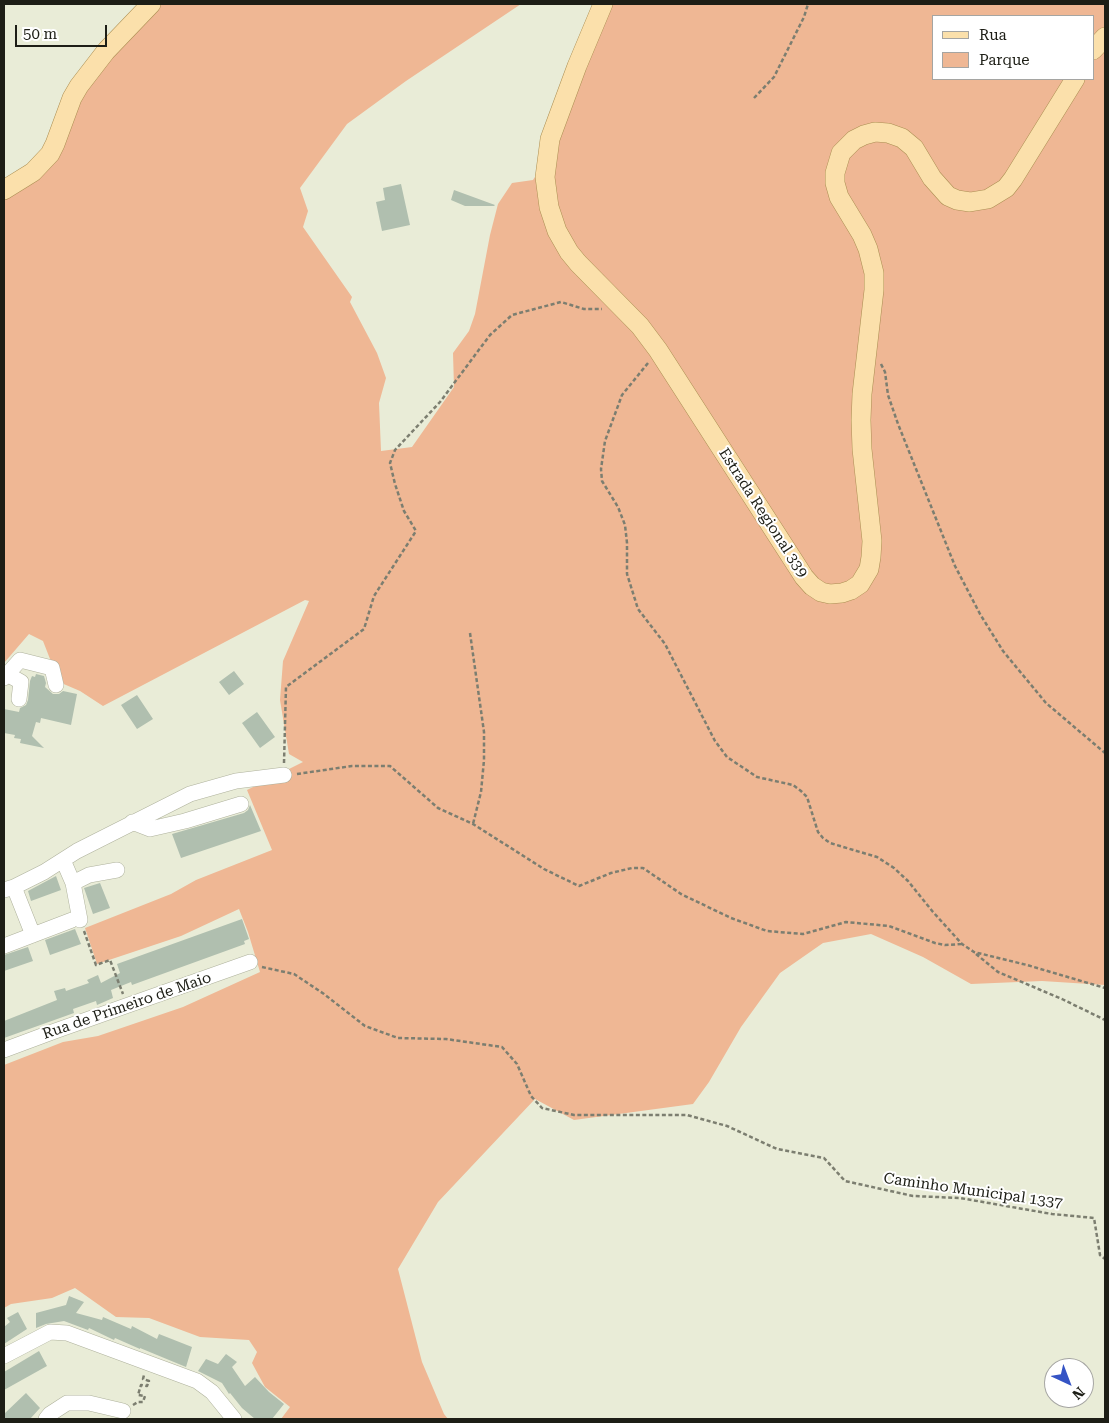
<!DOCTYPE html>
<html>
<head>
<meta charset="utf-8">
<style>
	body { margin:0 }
	#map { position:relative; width:1109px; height:1423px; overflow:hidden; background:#e9ecd7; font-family:"Roboto Serif",serif }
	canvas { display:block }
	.frame { position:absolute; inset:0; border:5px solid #1d1e16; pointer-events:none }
	.legend { position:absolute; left:932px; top:15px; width:162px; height:65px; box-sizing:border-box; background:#fff; border:1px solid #a5a5a2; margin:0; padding:6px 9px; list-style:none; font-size:15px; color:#1d1e16 }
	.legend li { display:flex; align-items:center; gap:10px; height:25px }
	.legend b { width:25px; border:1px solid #a5a5a2 }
	.north { position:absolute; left:1044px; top:1358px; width:50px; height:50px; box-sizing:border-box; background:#fff; border:1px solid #a5a5a2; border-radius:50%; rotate:137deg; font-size:14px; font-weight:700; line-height:20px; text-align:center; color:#1d1e16 }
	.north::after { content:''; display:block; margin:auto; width:18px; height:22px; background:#3554c5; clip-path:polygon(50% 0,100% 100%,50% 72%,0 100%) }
	.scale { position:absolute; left:15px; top:25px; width:92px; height:22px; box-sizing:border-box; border:2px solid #1d1e16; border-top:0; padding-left:6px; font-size:15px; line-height:18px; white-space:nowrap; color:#1d1e16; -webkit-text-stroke:4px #fff; paint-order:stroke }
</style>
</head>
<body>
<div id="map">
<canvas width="1109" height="1423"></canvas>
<div class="frame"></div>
<ul class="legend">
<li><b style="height:6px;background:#fbe0ab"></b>Rua</li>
<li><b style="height:14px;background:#efb794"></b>Parque</li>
</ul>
<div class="north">N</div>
<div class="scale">50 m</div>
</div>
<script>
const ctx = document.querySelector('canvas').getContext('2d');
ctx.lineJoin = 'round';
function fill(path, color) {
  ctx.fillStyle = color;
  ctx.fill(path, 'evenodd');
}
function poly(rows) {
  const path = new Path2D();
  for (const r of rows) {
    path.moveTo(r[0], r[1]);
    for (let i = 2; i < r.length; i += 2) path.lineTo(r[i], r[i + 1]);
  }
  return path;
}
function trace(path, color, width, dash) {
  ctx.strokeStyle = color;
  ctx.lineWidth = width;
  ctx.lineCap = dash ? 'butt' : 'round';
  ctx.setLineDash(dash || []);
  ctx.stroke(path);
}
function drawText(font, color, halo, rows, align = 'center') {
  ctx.font = font + ' "Roboto Serif",serif';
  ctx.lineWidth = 4;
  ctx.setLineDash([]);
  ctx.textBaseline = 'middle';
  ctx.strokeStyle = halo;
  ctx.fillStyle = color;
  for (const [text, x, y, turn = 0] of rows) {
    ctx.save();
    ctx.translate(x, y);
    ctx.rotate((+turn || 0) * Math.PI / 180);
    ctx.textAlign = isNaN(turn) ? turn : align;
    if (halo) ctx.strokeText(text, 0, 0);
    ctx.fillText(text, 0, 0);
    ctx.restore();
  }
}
const green = poly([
	[138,4,521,4,406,81,347,124,300,188,308,211,303,227,352,297,350,302,377,353,386,378,379,403,381,451,412,447,454,387,453,353,469,331,475,314,490,235,498,204,512,183,533,180,540,169,601,4,1105,4,1105,985,1042,981,971,984,923,957,871,934,823,943,780,973,741,1027,709,1082,693,1104,574,1120,535,1099,438,1202,398,1269,422,1362,444,1414,448,1419,281,1419,290,1407,265,1387,252,1363,257,1352,249,1340,200,1337,149,1318,116,1317,75,1288,52,1298,11,1304,4,1308,4,1065,63,1042,98,1036,183,1007,260,972,248,932,239,909,181,936,97,964,85,928,171,894,196,880,272,850,247,790,303,762,289,754,280,700,283,661,309,601,305,600,103,706,80,691,59,682,43,641,29,634,4,663,4,187,33,171,131,22],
	[933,16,1093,16,1093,79,933,79]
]);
const building = poly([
	[401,184,410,225,382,231,376,202,385,200,383,188],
	[454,190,495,205,494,206,465,206,451,200],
	[234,671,244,684,229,695,219,682],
	[36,674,44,676,46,683,45,687,53,694,59,694,63,691,77,694,71,725,41,718,40,723,36,722,32,736,44,748,20,743,21,739,14,738,15,735,4,733,4,709,19,712,20,708,26,705,28,700,30,681,32,676,35,677],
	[137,695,153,719,137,729,121,705],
	[257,712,275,737,260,748,242,723],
	[250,805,261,831,181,858,172,834,244,813,248,810],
	[56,876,61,890,31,901,28,891],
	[100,883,110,908,93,914,84,888],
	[242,919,249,939,244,941,245,944,132,985,131,982,111,990,113,998,97,1005,96,1001,73,1009,74,1013,4,1038,4,1021,57,1000,54,991,65,988,66,991,89,983,87,980,98,975,101,983,120,973,117,964],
	[75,929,81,944,50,955,45,940],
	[28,947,33,961,4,971,4,955],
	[69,1296,84,1302,76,1313,102,1320,103,1317,131,1329,132,1326,157,1339,159,1334,192,1347,186,1367,140,1348,140,1349,115,1338,114,1340,89,1328,88,1330,64,1321,46,1324,36,1328,36,1313,66,1305],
	[18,1312,27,1329,4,1344,4,1327,10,1322,7,1318],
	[39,1351,47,1366,4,1390,4,1372],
	[226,1354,237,1362,232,1367,245,1386,255,1377,269,1392,284,1404,272,1419,255,1419,242,1408,230,1393,229,1394,222,1383,198,1371,206,1359,218,1364],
	[26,1393,40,1408,30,1419,4,1419,4,1414]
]);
const path = poly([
	[754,98,774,77,804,17,808,4],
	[648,363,622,395,605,441,601,469,602,481,618,507,625,525,627,543,627,574,638,609,665,644,715,741,727,757,757,777,793,785,801,791,807,797,818,832,823,838,830,843,877,857,894,868,908,881,933,912,962,944,974,952,1027,965,1105,988],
	[881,364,885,372,888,395,898,424,955,566,980,614,1003,651,1046,703,1105,753],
	[470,633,484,732,484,760,481,792,473,824],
	[284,763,286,687,364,629,374,596,416,531,404,511,395,484,390,463,395,450,440,402,490,335,512,315,561,302,584,309,602,309],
	[297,774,352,766,390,766,438,808,473,824,544,869,579,886,611,873,632,868,643,868,681,894,731,918,767,931,803,934,846,922,889,926,935,943,945,945,962,944],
	[84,931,96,965,110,960,123,994],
	[976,954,998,972,1062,999,1105,1020],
	[262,967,294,974,324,994,365,1026,398,1038,446,1039,502,1047,517,1064,531,1096,542,1108,574,1115,687,1115,727,1126,777,1149,824,1158,845,1181,913,1196,960,1198,1052,1214,1094,1218,1100,1255,1105,1259],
	[133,1405,138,1402,143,1402,145,1396,138,1395,141,1385,147,1386,149,1381,143,1379,144,1375]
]);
const minor = poly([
	[7,674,21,682,19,699],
	[4,678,20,660,52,668,56,685],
	[132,822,150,829,185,821,241,804],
	[63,860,73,883,80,920],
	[73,883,89,875,117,870],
	[14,887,33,935],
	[4,890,14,887,44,872,77,851,190,794,236,781,284,775],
	[4,946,72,920],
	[4,1050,55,1031,250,962],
	[4,1356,50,1332,67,1333,197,1381,212,1392,234,1419],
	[46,1419,50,1414,67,1403,89,1403,123,1411]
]);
const major = poly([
	[603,4,577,66,550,139,545,177,549,207,557,231,569,252,578,263,640,326,658,350,804,577,812,586,821,592,830,594,842,593,851,590,860,584,869,569,871,557,872,541,862,449,861,420,862,394,874,290,874,273,868,249,862,235,839,197,835,183,835,173,841,153,854,140,864,135,875,132,888,133,902,138,914,148,932,178,948,196,957,200,970,202,988,199,1006,188,1013,179,1075,79],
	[1093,50,1105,37],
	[4,190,33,172,50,154,55,144,72,98,79,86,106,51,151,4]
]);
const streetNames = [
	["Estrada Regional 339",763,513,57],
	["Rua de Primeiro de Maio",127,1006,-19],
	["Caminho Municipal 1337",973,1191,8]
];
fill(green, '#efb794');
fill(building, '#b0bfaf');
trace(minor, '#aeb19c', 16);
trace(major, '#ab8e52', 20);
trace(path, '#7c7e70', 2.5, [4, 2.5]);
trace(minor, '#fff', 15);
trace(major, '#fbe0ab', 19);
drawText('15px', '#1d1e16', '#fff', streetNames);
</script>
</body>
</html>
